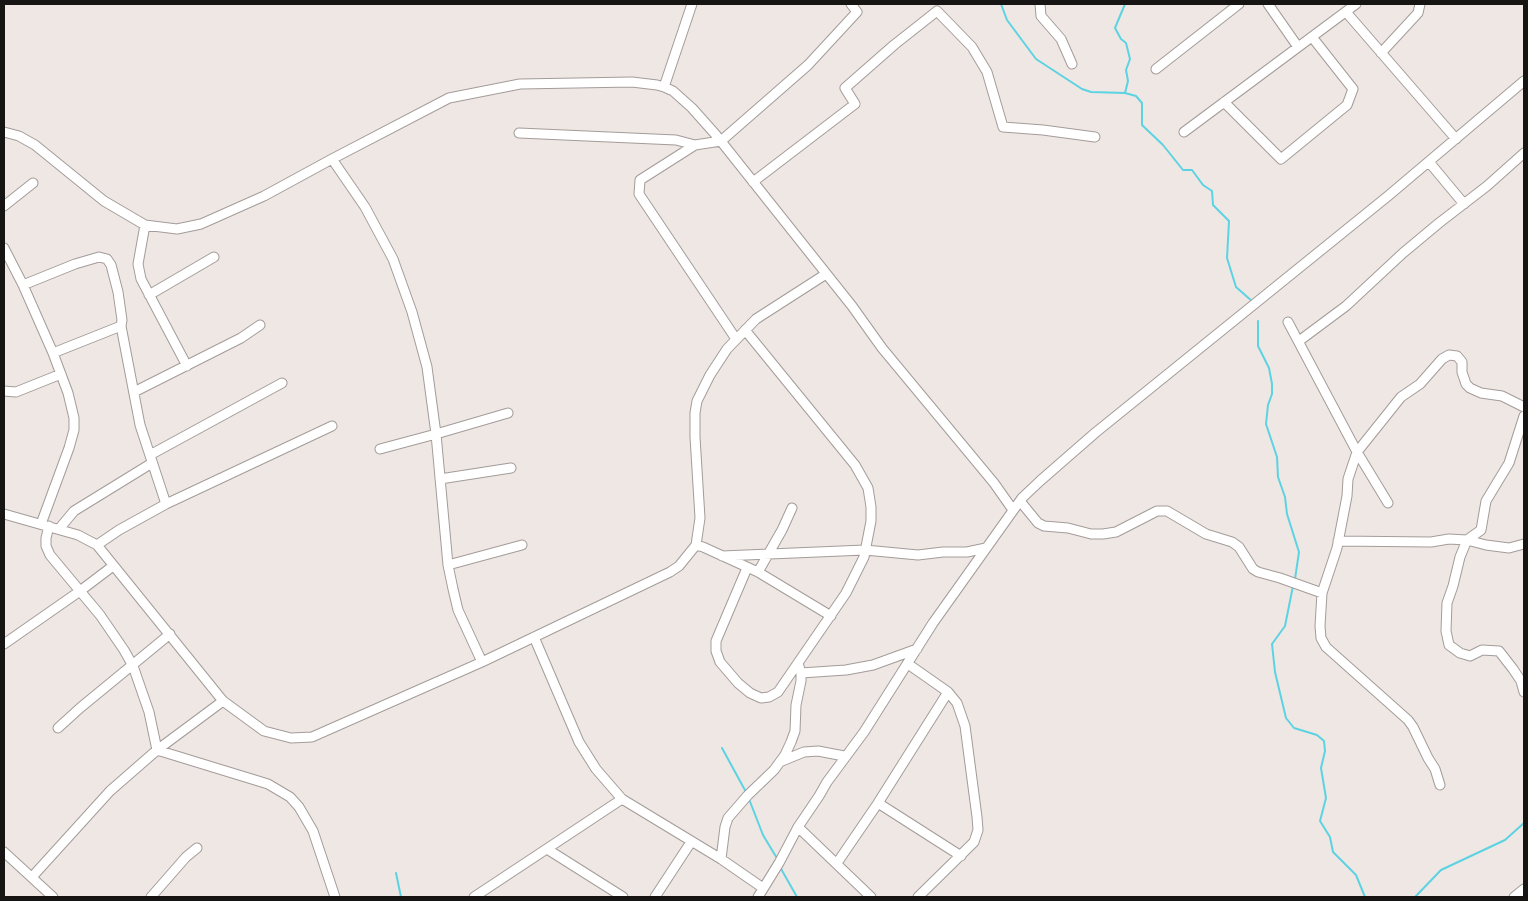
<!DOCTYPE html>
<html>
<head>
<meta charset="utf-8">
<style>
	body { margin:0 }
	#map { position:relative; width:1528px; height:901px; overflow:hidden; background:#efe7e4; font-family:"Exo 2",sans-serif }
	canvas { display:block }
	.frame { position:absolute; inset:0; border:5px solid #171514; pointer-events:none }
</style>
</head>
<body>
<div id="map">
<canvas width="1528" height="901"></canvas>
<div class="frame"></div>
</div>
<script>
const ctx = document.querySelector('canvas').getContext('2d');
ctx.lineJoin = 'round';
function poly(rows) {
  const path = new Path2D();
  for (const r of rows) {
    path.moveTo(r[0], r[1]);
    for (let i = 2; i < r.length; i += 2) path.lineTo(r[i], r[i + 1]);
  }
  return path;
}
function trace(path, color, width, dash) {
  ctx.strokeStyle = color;
  ctx.lineWidth = width;
  ctx.lineCap = dash ? 'butt' : 'round';
  ctx.setLineDash(dash || []);
  ctx.stroke(path);
}
const stream = poly([
	[1001,4,1007,20,1036,59,1082,89,1091,92,1125,93,1136,96,1142,103,1142,125,1163,145,1183,170,1192,170,1203,185,1212,191,1213,205,1229,221,1227,258,1236,287,1253,302],
	[1125,4,1115,28,1121,39,1126,43,1130,59,1126,70,1128,81,1125,93],
	[1258,321,1258,346,1269,368,1272,384,1272,394,1268,405,1266,424,1277,457,1278,477,1285,497,1287,514,1299,552,1295,579],
	[1293,586,1285,626,1272,644,1275,672,1286,718,1294,728,1317,735,1324,741,1325,751,1321,768,1326,798,1320,821,1330,837,1333,852,1356,875,1365,897],
	[722,748,746,792],
	[749,799,763,835,778,860],
	[780,867,797,897],
	[396,873,401,897],
	[1415,897,1441,870,1505,840,1524,823]
]);
const minor = poly([
	[1040,4,1041,16,1061,39,1072,64],
	[1268,4,1298,47],
	[1346,12,1456,139],
	[1381,53,1418,13,1420,4],
	[1156,69,1239,4],
	[664,87,692,4],
	[1224,102,1281,159,1347,105,1353,89,1312,37],
	[4,132,19,136,35,145,104,201,145,225,177,229,201,224,264,196,332,159,449,98,520,84,632,82,657,85,664,87,673,91,692,108,716,135,852,306,882,348,994,483,1013,510],
	[1184,132,1356,4],
	[519,133,676,140,695,145],
	[332,159,365,207,393,259,412,312,427,367,436,434,448,565,453,589,458,610,482,662],
	[1429,162,1464,204],
	[753,182,855,104,845,88,894,45,937,11,972,47,987,72,1003,127,1043,130,1095,137],
	[4,206,33,183],
	[145,225,138,264,141,279,187,366],
	[4,248,23,285,53,353,68,393,74,418,74,430,69,448,41,524],
	[23,285,75,264,99,257,107,259,111,265,118,292,122,320,121,326,140,425,166,504],
	[149,295,214,257],
	[1288,322,1357,452,1388,503],
	[745,330,855,465,868,488,871,507,871,521,864,557,846,593,778,692,769,697,761,698,750,693,738,683,720,662,716,651,716,641,747,568],
	[736,339,639,194,640,180,695,145,721,141,808,65,857,12,851,4],
	[1299,341,1346,306,1403,253,1439,223,1487,186,1524,153],
	[53,353,121,326],
	[4,391,16,392,61,374],
	[134,392,241,338,260,325],
	[1524,416,1509,463,1486,501,1481,530,1467,540,1460,557,1453,586,1447,603,1446,631,1449,645,1460,653,1470,656,1482,650,1499,651,1513,669,1521,681,1524,692],
	[380,449,436,434,508,413],
	[150,455,282,383],
	[440,479,511,468],
	[1020,501,1038,523,1044,526,1068,528,1091,534,1103,534,1116,532,1157,511,1167,511,1206,534,1232,542,1239,547,1253,569,1258,572,1280,578,1322,593],
	[4,514,78,535,97,545,223,701,264,731,291,738,312,737,482,662,670,572,679,566,696,545,700,518,695,437,695,413,697,401,710,375,727,349,756,319,826,274],
	[49,526,46,538,46,546,50,555,100,615,124,650,133,666,149,712,157,750,268,784,290,797,299,807,313,831,335,897],
	[59,529,74,511,152,463],
	[1338,541,1431,542,1449,539,1467,540,1486,545,1509,548,1524,544],
	[97,545,119,530,166,504,332,426],
	[696,545,703,547,758,572,831,616],
	[722,556,865,550,918,555,943,552,967,552,986,548],
	[448,565,522,545],
	[758,572,782,530,792,508],
	[80,591,113,566],
	[534,637,579,742,596,769,622,799,721,859,763,888],
	[4,644,80,591],
	[908,664,948,692,957,703,965,726,977,817,978,830,974,842,918,897],
	[801,673,846,670,873,665,917,649],
	[58,728,80,708,170,634],
	[782,761,804,752,818,751,844,756],
	[1440,785,1435,769,1428,758,1413,727,1408,720,1326,647,1321,638,1320,626,1322,593,1337,548,1347,496,1348,479,1357,452,1401,397,1420,384,1442,359,1449,355,1457,356,1462,362,1462,372,1466,384,1470,388,1481,393,1502,396,1524,407],
	[878,803,961,856],
	[798,827,871,897],
	[547,849,623,897],
	[4,852,53,897],
	[721,859,725,827,728,818,748,795,774,770,785,755,791,742,795,731,796,705,801,681,801,673,798,663],
	[837,863,878,803,948,692],
	[32,877,110,791,157,750,223,701],
	[151,897,186,857,197,848],
	[474,897,622,799],
	[655,897,691,842],
	[758,897,779,863,798,827,819,796,827,782,864,732,933,623,1022,498,1040,481,1095,433,1388,196,1524,81],
	[1514,897,1524,889]
]);
trace(stream, '#5cd3e2', 2);
trace(minor, '#a39c99', 11);
trace(minor, '#fff', 9);
</script>
</body>
</html>
